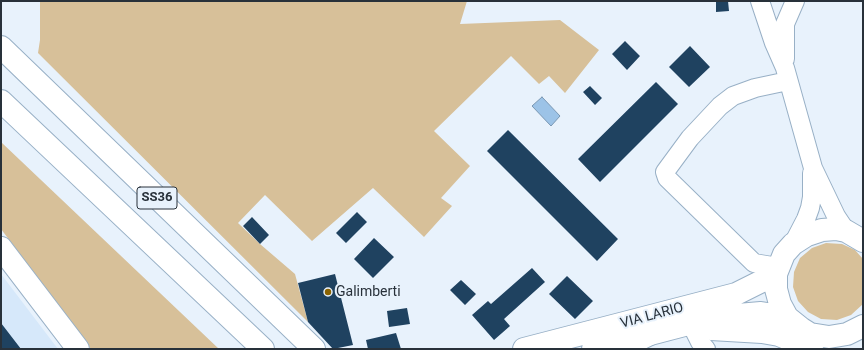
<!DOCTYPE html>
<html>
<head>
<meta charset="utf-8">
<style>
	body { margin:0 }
	#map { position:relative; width:864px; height:350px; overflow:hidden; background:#e8f2fc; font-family:Roboto,sans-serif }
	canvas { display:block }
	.frame { position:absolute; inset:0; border:2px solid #28313a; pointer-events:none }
</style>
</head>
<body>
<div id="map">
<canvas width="864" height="350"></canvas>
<div class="frame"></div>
</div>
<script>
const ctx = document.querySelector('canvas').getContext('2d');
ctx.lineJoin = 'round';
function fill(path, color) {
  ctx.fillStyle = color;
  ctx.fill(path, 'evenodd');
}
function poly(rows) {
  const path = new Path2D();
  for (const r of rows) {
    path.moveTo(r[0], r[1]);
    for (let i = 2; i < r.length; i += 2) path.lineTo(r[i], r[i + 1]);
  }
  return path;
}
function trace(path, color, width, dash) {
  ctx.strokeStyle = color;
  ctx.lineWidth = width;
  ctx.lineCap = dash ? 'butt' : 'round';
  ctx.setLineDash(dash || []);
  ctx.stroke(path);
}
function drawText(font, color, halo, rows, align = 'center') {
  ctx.font = font + ' Roboto,sans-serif';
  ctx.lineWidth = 4;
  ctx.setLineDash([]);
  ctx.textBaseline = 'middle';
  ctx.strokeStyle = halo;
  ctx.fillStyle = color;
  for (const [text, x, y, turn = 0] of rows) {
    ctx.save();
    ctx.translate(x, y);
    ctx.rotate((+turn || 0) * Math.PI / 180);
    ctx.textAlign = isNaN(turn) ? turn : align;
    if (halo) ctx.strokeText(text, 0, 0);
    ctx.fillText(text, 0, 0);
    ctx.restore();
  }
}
const built = poly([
	[1,274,58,349,1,349]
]);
const green = poly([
	[40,1,467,1,460,24,560,20,599,50,565,93,549,76,539,84,511,56,434,131,470,166,441,198,452,206,424,237,373,188,312,241,265,195,238,223,260,244,295,274,308,322,38,53,40,40],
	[1,142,219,349,91,349,1,229],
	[826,243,842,244,855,250,863,259,863,304,851,315,837,320,821,319,808,312,798,301,793,287,794,272,800,258,812,248]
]);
const water = poly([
	[542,97,560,116,551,126,532,106,542,97]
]);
const building = poly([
	[716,1,728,1,729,11,716,12],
	[625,41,640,56,627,70,612,54],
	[690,46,710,67,689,87,669,67],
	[656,82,678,104,600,182,578,159],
	[590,86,602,98,595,105,583,92],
	[508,130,618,239,597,261,487,151],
	[357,212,367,222,346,243,336,233],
	[252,217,269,235,260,244,243,226],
	[374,238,394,257,373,278,354,259],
	[532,268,545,282,504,319,510,326,494,340,472,315,488,301,491,304],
	[335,274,353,345,333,349,308,322,298,283],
	[567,276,593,301,575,319,549,294],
	[461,280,476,294,465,305,450,290],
	[407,308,410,324,389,327,387,311],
	[1,323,21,349,1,349],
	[396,333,401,349,368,349,366,340]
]);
const minor = poly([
	[760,1,774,43,785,68,813,168,836,216,846,231],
	[785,59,785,24,795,1],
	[793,244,806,219,810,208,812,197,812,173],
	[778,267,754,263,667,178,665,172,690,138,720,106,733,96,755,88,788,81],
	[694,330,700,342,706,349]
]);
const major = poly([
	[863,241,846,231,836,229,822,230,807,235,793,244,784,254,776,274,776,289,780,304,787,317,802,329,810,334,829,337,847,334,863,326],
	[1,248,78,349],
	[711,329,762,332,779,335,812,349],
	[524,349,736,294,776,274],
	[593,349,715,317,761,313,787,317]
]);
const highway = poly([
	[1,47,314,349],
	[1,101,263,349],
	[620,349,650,334]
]);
const markers = [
	[328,292,4,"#8a6302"]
];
const shields = [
	[157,198,40]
];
const shieldNames = [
	["SS36",157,198]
];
const poiNames = [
	["Galimberti",336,292]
];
const streetNames = [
	["VIA LARIO",652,316,-15]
];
fill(built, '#d6e8fa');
fill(green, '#d7c099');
fill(water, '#9cc3e7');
trace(water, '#7997b3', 1);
fill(building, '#1f4260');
trace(minor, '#98b0c6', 20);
trace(major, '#98b0c6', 24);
trace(highway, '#98b0c6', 24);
trace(minor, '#fff', 18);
trace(major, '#fff', 22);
trace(highway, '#fff', 22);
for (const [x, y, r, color] of markers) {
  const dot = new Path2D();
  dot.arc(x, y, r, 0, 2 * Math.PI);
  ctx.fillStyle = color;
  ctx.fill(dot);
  trace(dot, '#e8f2fc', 1.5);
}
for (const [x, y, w] of shields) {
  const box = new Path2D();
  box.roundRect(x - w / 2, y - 11, w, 22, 3);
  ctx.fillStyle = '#e8f2fc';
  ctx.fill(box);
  trace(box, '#28313a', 1);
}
drawText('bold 13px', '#28313a', null, shieldNames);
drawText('14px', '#28313a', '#e8f2fc', poiNames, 'left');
drawText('14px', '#28313a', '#e8f2fc', streetNames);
</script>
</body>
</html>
